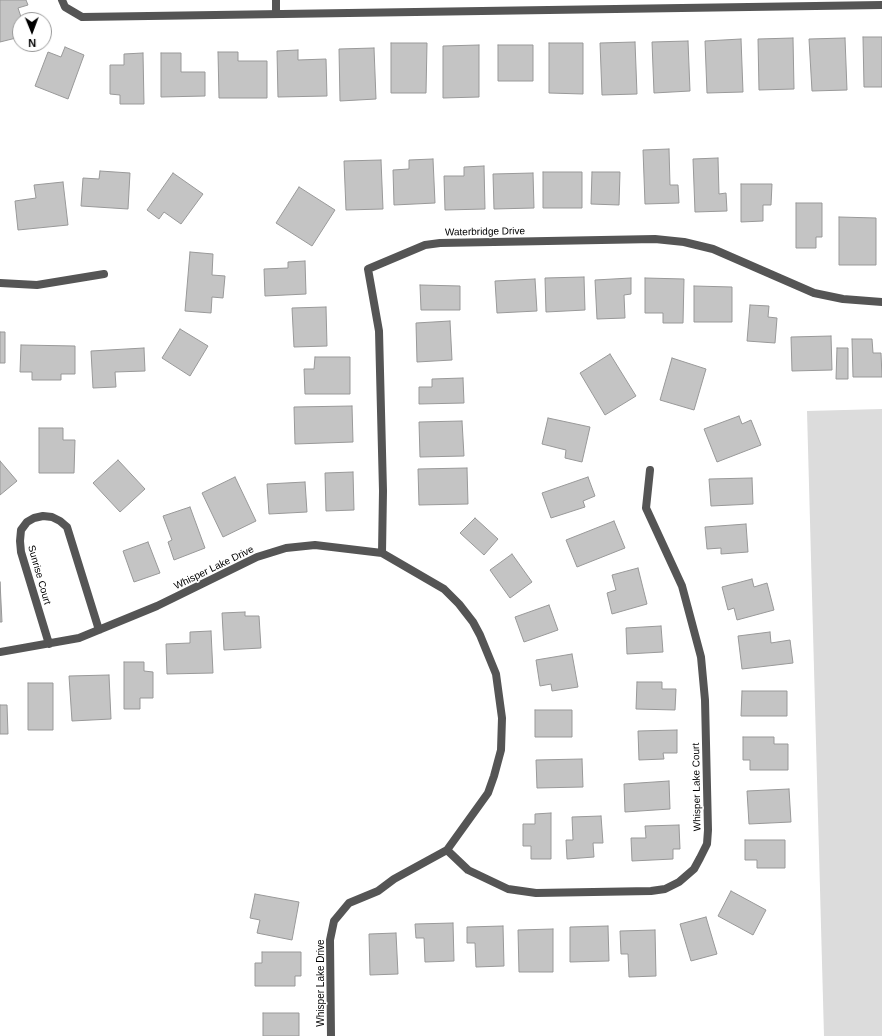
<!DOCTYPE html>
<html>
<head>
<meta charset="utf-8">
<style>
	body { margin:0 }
	#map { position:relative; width:882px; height:1036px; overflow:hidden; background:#fff; font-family:Arial,sans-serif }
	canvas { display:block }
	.north { position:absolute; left:12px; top:12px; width:40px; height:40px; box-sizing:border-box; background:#fff; border:1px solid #999; border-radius:50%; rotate:179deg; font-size:11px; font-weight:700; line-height:16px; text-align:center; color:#000 }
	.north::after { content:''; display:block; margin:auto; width:14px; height:18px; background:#000; clip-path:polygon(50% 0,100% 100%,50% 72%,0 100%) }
</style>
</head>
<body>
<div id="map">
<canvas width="882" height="1036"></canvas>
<div class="north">N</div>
</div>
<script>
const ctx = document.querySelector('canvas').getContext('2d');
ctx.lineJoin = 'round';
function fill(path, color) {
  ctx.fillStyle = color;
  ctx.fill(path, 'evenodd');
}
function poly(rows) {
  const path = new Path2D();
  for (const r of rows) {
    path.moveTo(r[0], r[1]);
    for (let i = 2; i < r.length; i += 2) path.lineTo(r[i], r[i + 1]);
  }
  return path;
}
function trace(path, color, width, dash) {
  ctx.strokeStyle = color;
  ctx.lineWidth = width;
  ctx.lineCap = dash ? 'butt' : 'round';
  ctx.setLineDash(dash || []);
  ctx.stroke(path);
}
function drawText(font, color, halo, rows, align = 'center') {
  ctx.font = font + ' Arial,sans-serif';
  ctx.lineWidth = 3;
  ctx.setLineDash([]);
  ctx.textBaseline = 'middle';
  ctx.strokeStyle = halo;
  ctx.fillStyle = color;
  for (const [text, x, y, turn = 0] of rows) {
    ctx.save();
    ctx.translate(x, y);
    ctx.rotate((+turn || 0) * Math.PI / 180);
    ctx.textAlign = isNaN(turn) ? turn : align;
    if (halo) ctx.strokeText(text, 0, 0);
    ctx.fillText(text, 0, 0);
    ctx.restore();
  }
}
const green = poly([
	[882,409,882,1036,824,1036,807,411]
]);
const building = poly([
	[0,0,26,0,28,5,18,8,22,20,20,20,20,37,0,42,0,0],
	[863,37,882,37,882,87,864,87,863,37],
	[793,38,794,89,759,90,758,39,793,38],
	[845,38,847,90,812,91,809,39,845,38],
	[741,39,743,92,707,93,705,41,741,39],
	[688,41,690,91,654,93,652,42,688,41],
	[635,42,637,94,602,95,600,43,635,42],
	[391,43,427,43,426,93,391,93,391,43],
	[549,43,583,43,583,94,549,93,549,43],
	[479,45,479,97,443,98,443,46,479,45],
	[498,45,533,45,533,81,498,81,498,45],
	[65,47,84,55,68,99,35,86,48,52,61,57,65,47],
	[374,48,376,99,340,101,339,49,374,48],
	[298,50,298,60,326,59,327,96,278,97,277,51,298,50],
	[218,52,238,52,238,61,267,61,267,98,219,98,218,52],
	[143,53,144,104,120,104,120,95,110,94,110,65,124,65,124,54,143,53],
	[161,53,181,53,181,72,205,72,205,96,161,97,161,53],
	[669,149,670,185,678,185,679,203,645,204,643,150,669,149],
	[718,158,719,194,726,193,727,211,695,212,693,159,718,158],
	[433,159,435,203,394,205,393,170,409,169,409,160,433,159],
	[381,160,383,209,346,210,344,161,381,160],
	[484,166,485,209,445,210,444,176,464,176,464,167,484,166],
	[100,171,130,173,128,209,81,206,83,178,99,179,100,171],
	[543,172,582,172,582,208,543,208,543,172],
	[592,172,620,172,619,205,591,204,592,172],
	[173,173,203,194,181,224,164,212,159,219,147,210,173,173],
	[533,173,534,208,494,209,493,174,533,173],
	[63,182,68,225,18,230,15,201,36,198,34,185,63,182],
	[741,184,772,184,771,205,763,205,763,221,741,222,741,184],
	[299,187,335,210,312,246,276,223,299,187],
	[796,203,822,203,822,237,816,237,816,248,796,248,796,203],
	[839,217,876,218,876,265,839,265,839,217],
	[190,252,213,254,212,275,225,276,223,298,212,297,211,313,185,311,190,252],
	[305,261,306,294,265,296,264,269,288,268,288,262,305,261],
	[584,277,585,310,546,312,545,278,584,277],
	[631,278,631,294,624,295,625,318,597,319,595,280,631,278],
	[645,278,684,279,683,323,663,323,663,313,645,313,645,278],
	[535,279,537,311,497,313,495,281,535,279],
	[420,285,460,286,460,310,421,310,420,285],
	[694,286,732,287,732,322,694,322,694,286],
	[750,305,769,306,768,317,777,318,775,343,747,341,750,305],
	[326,307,327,346,294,347,292,308,326,307],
	[450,321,452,360,417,362,416,323,450,321],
	[180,329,208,346,190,376,162,358,180,329],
	[0,332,5,332,5,363,0,363,0,332],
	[831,336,832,370,792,371,791,337,831,336],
	[852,339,872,339,873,353,881,353,882,377,853,377,852,339],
	[21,345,75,346,75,374,61,374,61,380,32,380,32,372,20,372,21,345],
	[144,348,145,371,115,372,116,387,93,388,91,351,144,348],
	[837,348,848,348,848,379,836,379,837,348],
	[610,354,636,396,605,415,580,373,610,354],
	[315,357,350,357,350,394,305,394,304,369,314,369,315,357],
	[672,358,706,369,694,410,660,400,672,358],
	[463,378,464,403,419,404,419,387,432,387,432,379,463,378],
	[352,406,353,442,295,444,294,407,352,406],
	[739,416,742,424,751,420,761,445,717,462,704,429,739,416],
	[548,418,590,427,582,462,565,458,566,450,542,444,548,418],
	[462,421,464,456,420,457,419,422,462,421],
	[39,428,63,428,63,440,75,440,74,473,39,473,39,428],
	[118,460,145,489,120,512,93,483,118,460],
	[0,461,17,481,0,495,0,461],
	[467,468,468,504,419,505,418,469,467,468],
	[353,472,354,510,326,511,325,473,353,472],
	[235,477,256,521,223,537,202,493,235,477],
	[588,477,595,496,583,501,585,507,551,518,542,493,588,477],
	[752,478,753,504,711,506,709,479,752,478],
	[305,482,307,512,269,514,267,484,305,482],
	[190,507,205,548,174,560,168,542,172,540,163,516,190,507],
	[475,518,498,539,484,555,460,533,475,518],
	[614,521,625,548,577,567,566,540,614,521],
	[746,524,748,552,721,554,721,548,707,549,705,527,746,524],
	[148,542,160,573,134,582,123,551,148,542],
	[512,554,532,582,510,598,490,570,512,554],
	[638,568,647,604,612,614,607,593,616,590,612,575,638,568],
	[752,579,754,587,767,583,774,610,737,620,734,608,728,610,722,587,752,579],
	[0,582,2,622,0,622,0,582],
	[549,605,558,630,524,642,515,617,549,605],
	[245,612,245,616,259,616,261,648,224,650,222,613,245,612],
	[661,626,663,652,627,654,626,628,661,626],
	[211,631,213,673,167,674,166,644,190,643,190,632,211,631],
	[770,632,771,643,790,640,793,663,742,669,738,636,770,632],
	[572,654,578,687,552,691,551,684,540,686,536,660,572,654],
	[124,662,144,662,144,671,153,672,153,698,140,698,140,709,124,709,124,662],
	[109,675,111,719,72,721,69,676,109,675],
	[637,682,662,682,662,689,676,689,675,710,636,709,637,682],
	[28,683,53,683,53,730,28,730,28,683],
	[742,691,787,691,787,716,741,716,742,691],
	[0,705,7,705,8,734,0,734,0,705],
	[535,710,572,710,572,737,535,737,535,710],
	[677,730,677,753,663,753,664,759,639,760,638,731,677,730],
	[743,737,774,737,774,744,788,744,788,770,750,770,750,760,743,760,743,737],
	[582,759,583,787,537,788,536,760,582,759],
	[669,781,670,809,625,812,624,784,669,781],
	[789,789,791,822,749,824,747,791,789,789],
	[551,813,551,859,531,859,531,846,523,846,523,824,535,824,535,814,551,813],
	[601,816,603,843,593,843,594,857,567,859,566,840,573,840,572,817,601,816],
	[679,825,680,849,673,849,673,859,632,861,631,838,646,838,645,826,679,825],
	[745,840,785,840,785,868,757,868,757,860,745,860,745,840],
	[731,891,766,910,753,935,718,916,731,891],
	[255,894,299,902,292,940,257,933,260,920,250,918,255,894],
	[706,917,717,954,691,961,680,924,706,917],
	[453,923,454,961,425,962,424,938,416,938,415,924,453,923],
	[503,926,504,966,476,967,475,943,467,943,467,927,503,926],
	[608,926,609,961,570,962,570,927,608,926],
	[553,929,553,972,519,972,518,930,553,929],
	[655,930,656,976,629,977,628,954,621,954,620,931,655,930],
	[396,933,398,974,370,975,369,934,396,933],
	[262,952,301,952,301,976,295,976,295,986,255,986,255,963,262,963,262,952],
	[263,1013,299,1013,299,1036,263,1036,263,1013]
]);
const minor = poly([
	[62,0,65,7,82,17,882,5],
	[276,0,276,14],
	[0,283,37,285,104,274],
	[382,553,383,491,379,331,368,269,425,245,440,243,655,239,684,242,713,249,814,293,843,299,882,302],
	[49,644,21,552,20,541,21,530,27,522,34,518,43,516,52,517,60,521,67,527,99,630],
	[0,652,79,638,157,606,257,557,286,548,315,545,382,553,444,589,459,604,473,622,480,635,496,674,502,718,501,750,494,776,488,793,447,850,394,879,378,891,349,903,334,921,330,940,331,1036],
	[447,850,468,870,508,889,536,893,651,891,665,889,679,882,694,869,700,858,707,844,708,830,705,700,701,657,682,586,646,508,650,470]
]);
const streetNames = [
	["Waterbridge Drive",485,232,-1],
	["Whisper Lake Drive",214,568,-26],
	["Sunrise Court",39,575,74],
	["Whisper Lake Court",697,787,-91],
	["Whisper Lake Drive",321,983,-90]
];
fill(green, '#dcdcdc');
fill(building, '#c4c4c4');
trace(building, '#999', 1);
trace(minor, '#555', 8);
drawText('10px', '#000', '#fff', streetNames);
</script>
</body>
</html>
